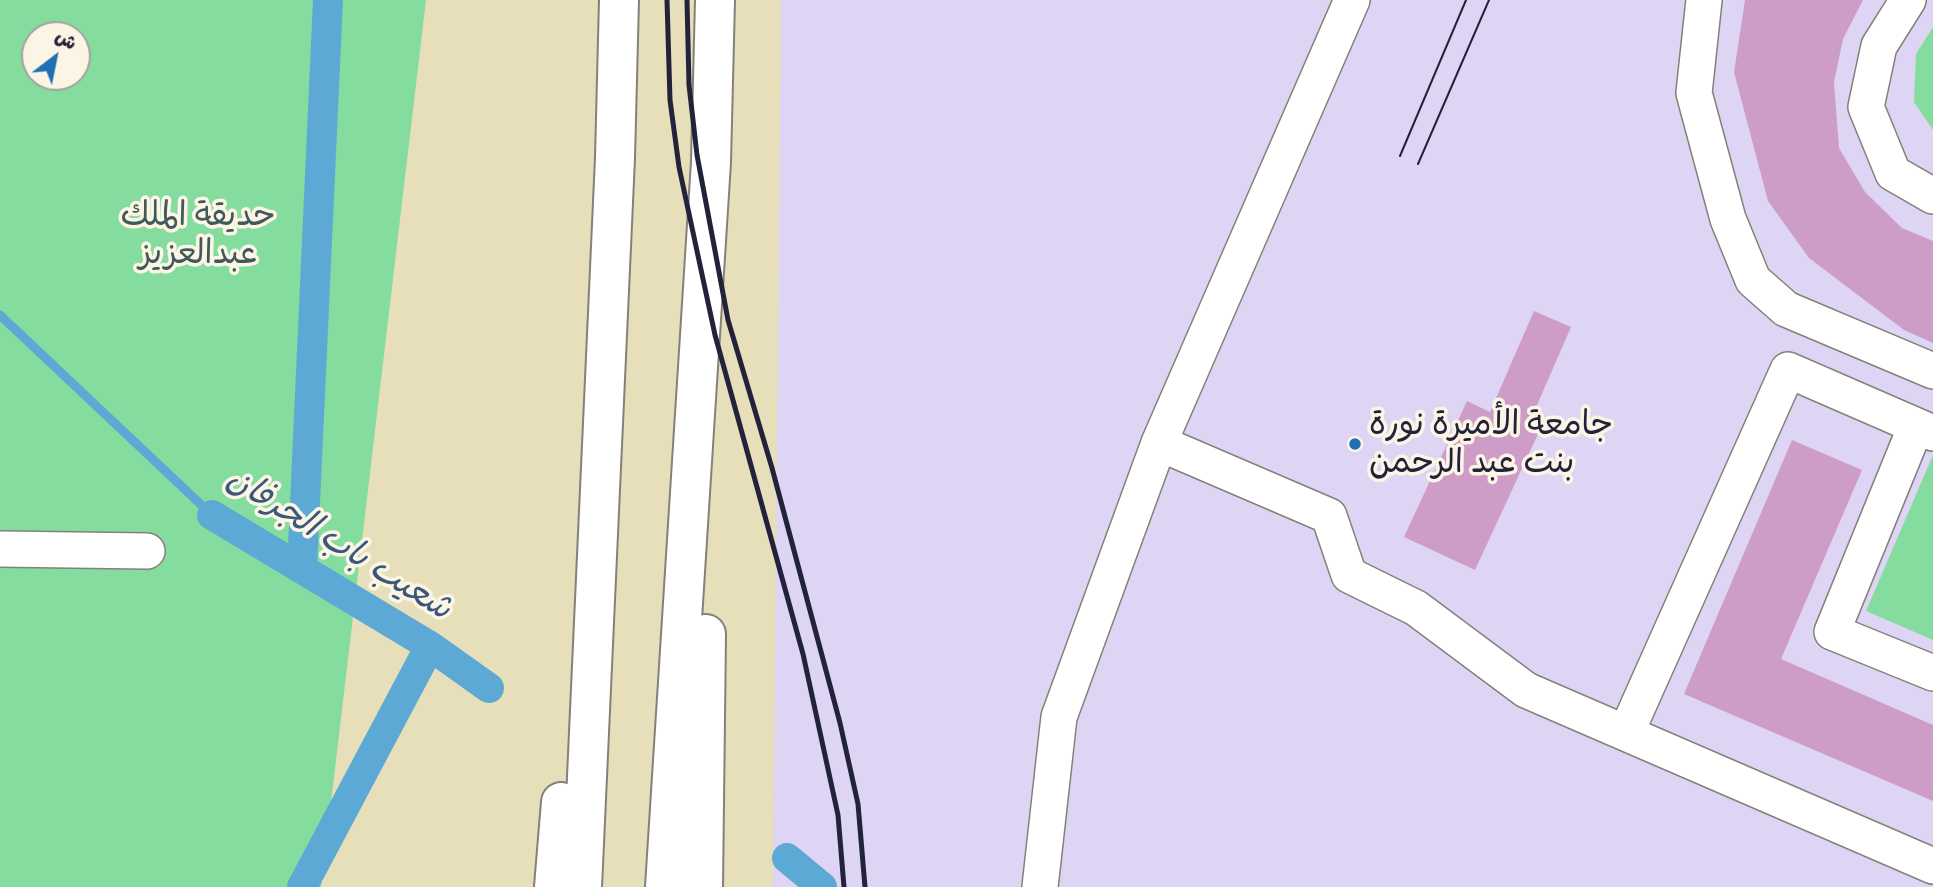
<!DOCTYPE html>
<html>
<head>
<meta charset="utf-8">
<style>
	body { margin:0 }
	#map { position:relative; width:1933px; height:887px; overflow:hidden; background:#e6dfba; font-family:Caveat,"Playpen Sans Arabic",sans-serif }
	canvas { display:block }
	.north { position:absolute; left:21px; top:21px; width:70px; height:70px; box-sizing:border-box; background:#fcf5e5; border:2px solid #a5a1a1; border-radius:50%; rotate:32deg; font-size:19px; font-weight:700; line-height:28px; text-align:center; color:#22223b }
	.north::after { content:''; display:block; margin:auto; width:24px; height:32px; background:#1f6fb2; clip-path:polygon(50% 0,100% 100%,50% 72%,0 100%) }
</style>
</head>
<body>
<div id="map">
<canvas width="1933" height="887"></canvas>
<div class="north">ش</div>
</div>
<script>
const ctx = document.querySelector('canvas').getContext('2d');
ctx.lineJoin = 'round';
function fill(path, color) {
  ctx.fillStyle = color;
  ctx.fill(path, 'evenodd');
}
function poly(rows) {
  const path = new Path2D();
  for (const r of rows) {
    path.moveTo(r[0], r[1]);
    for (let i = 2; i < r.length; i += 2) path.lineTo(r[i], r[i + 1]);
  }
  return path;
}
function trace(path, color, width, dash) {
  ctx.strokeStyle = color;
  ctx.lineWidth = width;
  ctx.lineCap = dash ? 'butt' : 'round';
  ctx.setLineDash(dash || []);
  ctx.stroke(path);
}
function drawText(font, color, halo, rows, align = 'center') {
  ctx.font = font + ' Caveat,"Playpen Sans Arabic",sans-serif';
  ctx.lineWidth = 7;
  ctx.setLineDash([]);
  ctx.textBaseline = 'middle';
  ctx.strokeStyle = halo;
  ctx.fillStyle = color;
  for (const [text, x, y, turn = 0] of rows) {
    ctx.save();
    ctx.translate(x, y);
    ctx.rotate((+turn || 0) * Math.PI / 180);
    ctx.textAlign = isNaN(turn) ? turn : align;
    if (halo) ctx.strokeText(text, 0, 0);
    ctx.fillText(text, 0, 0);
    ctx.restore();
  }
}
const built = poly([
	[781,0,1933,0,1933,887,773,887]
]);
const green = poly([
	[0,0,426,0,321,887,0,887],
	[35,35,77,35,77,77,35,77],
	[1933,27,1933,130,1914,102,1916,54],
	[1933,455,1933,640,1866,611]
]);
const stream = poly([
	[0,315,212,515]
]);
const canal = poly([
	[212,515,430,646,489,688],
	[302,569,328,0],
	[787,858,822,887],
	[302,887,430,646]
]);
const building = poly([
	[1745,0,1863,0,1843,39,1834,82,1839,148,1865,192,1902,228,1933,241,1933,343,1904,330,1809,258,1768,201,1734,72],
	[1534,311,1571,327,1527,428,1538,434,1475,570,1404,537,1467,401,1490,412],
	[1792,440,1862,470,1781,659,1933,725,1933,801,1684,694]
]);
const minor = poly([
	[1704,0,1694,93,1728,219,1753,280,1786,309,1933,371],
	[1908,0,1879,46,1866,107,1893,173,1933,196],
	[1916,426,1832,632,1933,673],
	[1159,443,1329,516,1349,575,1416,608,1526,690,1933,866],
	[0,549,147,551],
	[1626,733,1788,370,1933,433],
	[1040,887,1059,717,1159,443,1352,0]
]);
const major = poly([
	[554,887,561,802],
	[582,887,615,158,619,0],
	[665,887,711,162,715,0],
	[703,887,706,634]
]);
const tram = poly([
	[1400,156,1466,0],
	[1418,164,1489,0]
]);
const rail = poly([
	[667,0,670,100,679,167,715,335,803,654,838,815,844,887],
	[687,0,689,85,697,155,728,320,772,468,840,723,858,804,865,887]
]);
const markers = [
	[1355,444,7,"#1f6fb2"]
];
const parkNames = [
	["حديقة الملك",198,216],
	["عبدالعزيز",198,254]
];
const poiNames = [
	["جامعة الأميرة نورة",1369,425],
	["بنت عبد الرحمن",1369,463]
];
const waterNames = [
	["شعيب باب الجرفان",339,544,32]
];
fill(built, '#ded5f5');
fill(green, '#85dc9f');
trace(stream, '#5da9d6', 9);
trace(canal, '#5da9d6', 30);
fill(building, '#ce9dc7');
trace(minor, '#84807a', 38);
trace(major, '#84807a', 42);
trace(minor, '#fff', 35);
trace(major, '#fff', 38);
trace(tram, '#22223b', 2);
trace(rail, '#22223b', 5);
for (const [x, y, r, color] of markers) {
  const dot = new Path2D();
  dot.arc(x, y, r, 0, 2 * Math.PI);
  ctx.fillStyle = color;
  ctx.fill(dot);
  trace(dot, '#fcf5e5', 2.5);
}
drawText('33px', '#405a59', '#fcf5e5', parkNames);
drawText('33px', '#22223b', '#fcf5e5', poiNames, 'left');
drawText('italic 35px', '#3a5879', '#fcf5e5', waterNames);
</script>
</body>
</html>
